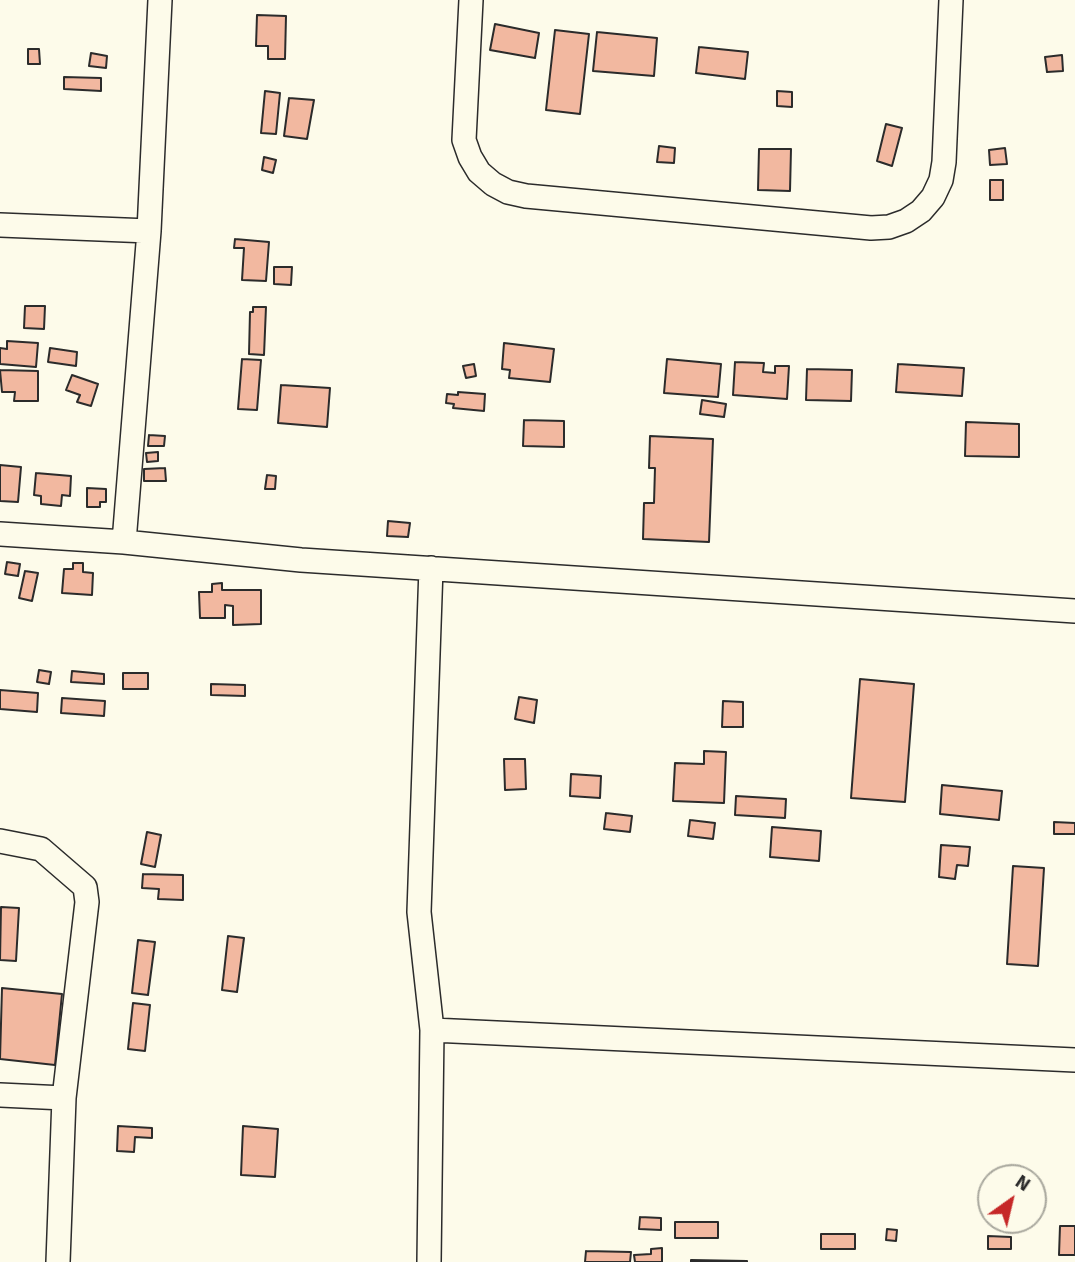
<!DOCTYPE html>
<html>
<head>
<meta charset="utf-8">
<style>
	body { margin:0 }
	#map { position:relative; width:1075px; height:1262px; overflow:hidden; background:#fdfbea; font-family:Signika,sans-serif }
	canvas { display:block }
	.north { position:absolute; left:977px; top:1164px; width:70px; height:70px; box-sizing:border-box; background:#fdfbea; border:2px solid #a9a89e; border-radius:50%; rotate:34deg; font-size:19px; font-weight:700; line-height:28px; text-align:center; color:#2b2b2b }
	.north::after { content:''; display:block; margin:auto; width:24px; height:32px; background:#c62828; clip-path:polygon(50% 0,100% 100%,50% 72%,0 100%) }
</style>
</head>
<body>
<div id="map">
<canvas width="1075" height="1262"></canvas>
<div class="north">N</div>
</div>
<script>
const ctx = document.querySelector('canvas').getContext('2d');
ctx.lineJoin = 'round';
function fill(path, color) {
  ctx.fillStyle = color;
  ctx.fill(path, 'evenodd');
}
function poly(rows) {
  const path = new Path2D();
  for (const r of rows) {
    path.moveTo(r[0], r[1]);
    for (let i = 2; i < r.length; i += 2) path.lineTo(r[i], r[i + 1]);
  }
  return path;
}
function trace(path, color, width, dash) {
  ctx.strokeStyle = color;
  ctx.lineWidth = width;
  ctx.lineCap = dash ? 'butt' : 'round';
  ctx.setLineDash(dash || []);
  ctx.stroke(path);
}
const building = poly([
	[257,15,286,16,285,59,268,59,268,46,256,46,257,15],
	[495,24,539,33,535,58,490,50,495,24],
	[555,30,589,34,580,114,546,110,555,30],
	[597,32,657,38,654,76,593,71,597,32],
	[699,47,748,52,745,79,696,73,699,47],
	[28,49,39,49,40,64,28,64,28,49],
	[91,53,107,56,106,68,89,66,91,53],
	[1062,55,1063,71,1047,72,1045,57,1062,55],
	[64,77,101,78,101,91,64,89,64,77],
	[265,91,280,93,276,134,261,133,265,91],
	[777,91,792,92,792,107,777,106,777,91],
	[289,98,314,100,307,139,284,136,289,98],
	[886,124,902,128,892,166,877,161,886,124],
	[659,146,675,148,674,163,657,162,659,146],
	[1005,148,1007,164,990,165,989,150,1005,148],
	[759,149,791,149,790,191,758,190,759,149],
	[264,157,276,160,273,173,262,170,264,157],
	[990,180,1003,180,1003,200,990,200,990,180],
	[235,239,269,242,266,281,242,280,244,248,234,248,235,239],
	[274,267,292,267,291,285,274,284,274,267],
	[25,306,45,306,44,329,24,328,25,306],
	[253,307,266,307,264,355,249,354,250,312,253,312,253,307],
	[7,341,38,343,36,367,0,364,0,348,7,349,7,341],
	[504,343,554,349,550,382,509,378,510,370,502,369,504,343],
	[50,348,77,352,76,366,48,362,50,348],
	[242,359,261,360,257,410,238,409,242,359],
	[667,359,721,364,718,397,664,393,667,359],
	[735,362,764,363,763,372,775,373,775,366,789,366,787,399,733,395,735,362],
	[474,364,476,376,466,378,463,366,474,364],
	[898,364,964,368,962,396,896,392,898,364],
	[807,369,852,370,851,401,806,400,807,369],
	[0,370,38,371,38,401,14,401,15,392,2,392,0,370],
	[72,375,98,384,91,406,77,402,80,395,66,390,72,375],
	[281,385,330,388,327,427,278,423,281,385],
	[458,392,485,394,484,411,453,408,454,404,446,403,447,394,458,395,458,392],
	[702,400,726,404,724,417,700,414,702,400],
	[524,420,564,421,564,447,523,446,524,420],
	[966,422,1019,424,1019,457,965,456,966,422],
	[149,435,165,436,164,446,148,446,149,435],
	[650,436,713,439,709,542,643,539,644,503,654,503,655,468,649,468,650,436],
	[158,452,158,461,147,462,146,453,158,452],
	[0,465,21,467,18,502,0,501,0,465],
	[165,468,166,481,144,481,144,469,165,468],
	[36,473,71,476,70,496,62,495,61,506,41,504,41,496,34,495,36,473],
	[267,475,276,476,275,489,265,489,267,475],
	[87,488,106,489,106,502,100,502,100,507,87,507,87,488],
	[388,521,410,523,408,537,387,536,388,521],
	[7,562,20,564,18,576,5,574,7,562],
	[73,563,83,563,83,572,93,573,92,595,62,593,64,569,73,569,73,563],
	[25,571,38,573,32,601,19,598,25,571],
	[222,583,222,590,261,590,261,624,233,625,233,606,225,605,225,618,200,618,199,592,212,592,212,584,222,583],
	[39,670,51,672,49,684,37,682,39,670],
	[72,671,104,674,104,684,71,682,72,671],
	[123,673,148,673,148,689,123,689,123,673],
	[860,679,914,684,905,802,851,798,860,679],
	[211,684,245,685,245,696,211,695,211,684],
	[0,690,38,693,37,712,0,709,0,690],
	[519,697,537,700,534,723,515,719,519,697],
	[62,698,105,701,104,716,61,713,62,698],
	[723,701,743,702,743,727,722,727,723,701],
	[704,751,726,752,724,803,673,801,675,763,704,764,704,751],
	[504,759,525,759,526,789,505,790,504,759],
	[571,774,601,776,600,798,570,796,571,774],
	[942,785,1002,791,999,820,940,814,942,785],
	[736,796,786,799,785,818,735,815,736,796],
	[606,813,632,816,630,832,604,829,606,813],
	[690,820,715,823,713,839,688,836,690,820],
	[1054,822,1075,823,1075,834,1054,834,1054,822],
	[772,827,821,831,819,861,770,857,772,827],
	[147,832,161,835,155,867,141,864,147,832],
	[941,845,970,847,968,866,957,865,955,879,939,877,941,845],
	[1013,866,1044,868,1038,966,1007,964,1013,866],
	[143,874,183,875,183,900,158,899,159,889,142,888,143,874],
	[1,907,19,908,16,961,0,960,1,907],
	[228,936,244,938,237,992,222,990,228,936],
	[138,940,155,942,148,995,132,993,138,940],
	[2,988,62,994,55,1065,0,1059,2,988],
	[133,1003,150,1005,145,1051,128,1049,133,1003],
	[118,1126,152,1128,152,1138,135,1137,134,1152,117,1151,118,1126],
	[243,1126,278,1129,275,1177,241,1175,243,1126],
	[640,1217,661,1218,661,1230,639,1229,640,1217],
	[675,1222,718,1222,718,1238,675,1238,675,1222],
	[1060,1226,1075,1226,1075,1255,1059,1255,1060,1226],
	[887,1229,897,1230,896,1241,886,1240,887,1229],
	[821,1234,855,1234,855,1249,821,1249,821,1234],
	[988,1236,1011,1237,1011,1249,988,1249,988,1236],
	[662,1248,662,1262,635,1262,634,1255,651,1254,651,1249,662,1248],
	[586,1251,631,1252,630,1262,585,1262,586,1251],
	[691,1260,747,1261,747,1262,691,1262,691,1260]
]);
const minor = poly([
	[471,0,464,140,470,157,479,172,493,184,508,192,526,196,871,228,889,227,906,221,921,211,933,197,941,180,944,162,951,0],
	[0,225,149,231],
	[0,534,124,542,301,560,1075,611],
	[124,542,149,231,160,0],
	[431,568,419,912,432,1030],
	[0,841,41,849,85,887,87,902,64,1098,58,1262],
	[0,1095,64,1098],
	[429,1262,432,1030,1075,1060]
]);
fill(building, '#f2b8a0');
trace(building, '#2b2b2b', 2);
trace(minor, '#2b2b2b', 26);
trace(minor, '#fdfbea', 23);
</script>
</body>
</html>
